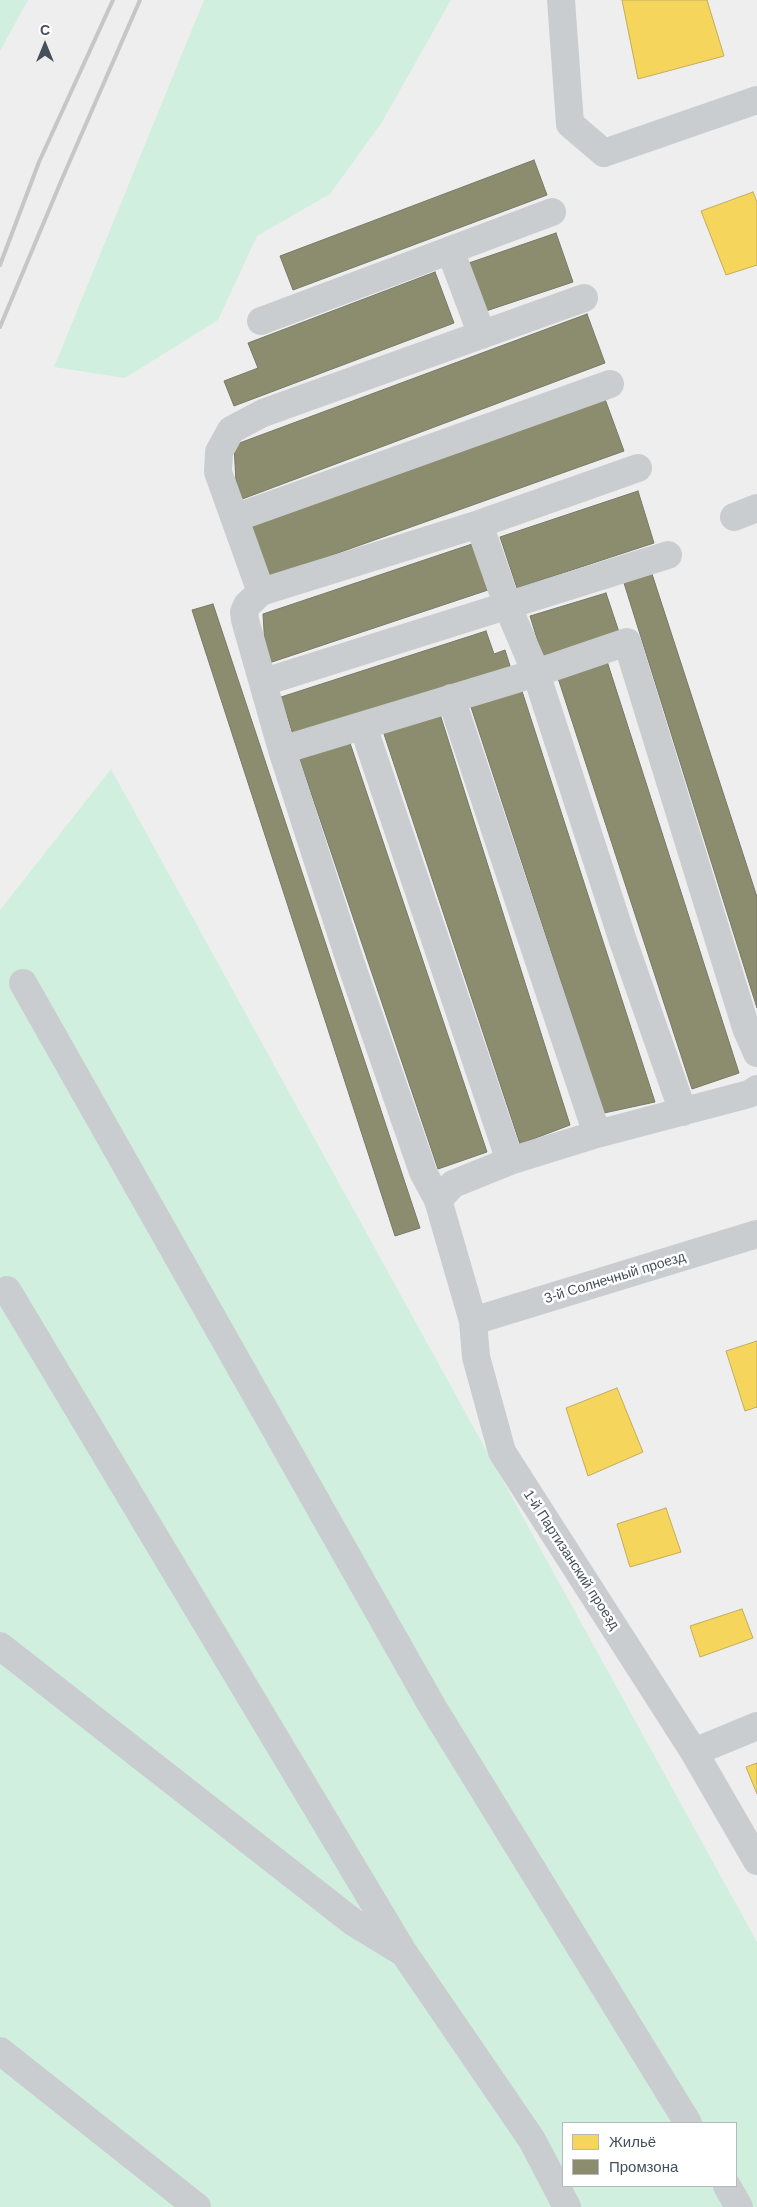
<!DOCTYPE html>
<html>
<head>
<meta charset="utf-8">
<style>
	body { margin:0 }
	#map { position:relative; width:757px; height:2207px; overflow:hidden; background:#efeeee; font-family:Helvetica,sans-serif }
	canvas { display:block }
	.legend { position:absolute; left:562px; top:2122px; width:175px; height:65px; box-sizing:border-box; background:#fff; border:1px solid #b5b9bd; margin:0; padding:6px 9px; list-style:none; font-size:15px; color:#45505b }
	.legend li { display:flex; align-items:center; gap:10px; height:25px }
	.legend b { width:25px; border:1px solid #b5b9bd }
	.north { position:absolute; left:20px; top:20px; width:50px; height:50px; -webkit-text-stroke:4px #fff; paint-order:stroke; rotate:0deg; font-size:14px; font-weight:700; line-height:20px; text-align:center; color:#45505b }
	.north::after { content:''; display:block; margin:auto; width:18px; height:22px; background:#45505b; clip-path:polygon(50% 0,100% 100%,50% 72%,0 100%) }
</style>
</head>
<body>
<div id="map">
<canvas width="757" height="2207"></canvas>
<ul class="legend">
<li><b style="height:14px;background:#f6d55c"></b>Жильё</li>
<li><b style="height:14px;background:#8c8c6e"></b>Промзона</li>
</ul>
<div class="north">С</div>
</div>
<script>
const ctx = document.querySelector('canvas').getContext('2d');
ctx.lineJoin = 'round';
function fill(path, color) {
  ctx.fillStyle = color;
  ctx.fill(path, 'evenodd');
}
function poly(rows) {
  const path = new Path2D();
  for (const r of rows) {
    path.moveTo(r[0], r[1]);
    for (let i = 2; i < r.length; i += 2) path.lineTo(r[i], r[i + 1]);
  }
  return path;
}
function trace(path, color, width, dash) {
  ctx.strokeStyle = color;
  ctx.lineWidth = width;
  ctx.lineCap = dash ? 'butt' : 'round';
  ctx.setLineDash(dash || []);
  ctx.stroke(path);
}
function drawText(font, color, halo, rows, align = 'center') {
  ctx.font = font + ' Helvetica,sans-serif';
  ctx.lineWidth = 5;
  ctx.setLineDash([]);
  ctx.textBaseline = 'middle';
  ctx.strokeStyle = halo;
  ctx.fillStyle = color;
  for (const [text, x, y, turn = 0] of rows) {
    ctx.save();
    ctx.translate(x, y);
    ctx.rotate((+turn || 0) * Math.PI / 180);
    ctx.textAlign = isNaN(turn) ? turn : align;
    if (halo) ctx.strokeText(text, 0, 0);
    ctx.fillText(text, 0, 0);
    ctx.restore();
  }
}
const green = poly([
	[0,0,28,0,0,51],
	[204,0,451,0,382,122,330,194,257,236,218,320,125,378,54,367],
	[111,769,757,1942,757,2207,0,2207,0,910],
	[563,2123,736,2123,736,2186,563,2186]
]);
const homes = poly([
	[622,0,707,0,724,56,638,79,622,0],
	[753,192,757,202,757,265,726,275,701,211,753,192],
	[757,1341,757,1407,745,1411,726,1351,757,1341],
	[617,1388,643,1452,588,1476,566,1408,617,1388],
	[666,1508,681,1552,630,1567,617,1524,666,1508],
	[742,1609,753,1638,700,1657,690,1626,742,1609],
	[757,1763,757,1794,746,1767,757,1763]
]);
const industry = poly([
	[534,160,547,195,293,290,280,256,534,160],
	[556,233,573,282,483,312,466,264,556,233],
	[435,272,454,323,234,406,224,381,258,368,248,343,435,272],
	[587,314,605,363,237,501,234,445,587,314],
	[605,399,624,451,268,578,250,525,605,399],
	[638,491,654,543,517,588,500,537,638,491],
	[478,542,494,588,266,664,263,614,478,542],
	[652,574,757,897,757,1008,624,583,652,574],
	[606,593,620,635,543,658,530,616,606,593],
	[213,604,420,1228,395,1236,192,610,213,604],
	[486,631,494,654,505,650,511,669,294,738,281,697,486,631],
	[606,658,739,1073,692,1089,557,675,606,658],
	[520,685,655,1102,604,1113,469,701,520,685],
	[439,711,570,1125,520,1144,382,728,439,711],
	[349,740,487,1152,438,1169,299,757,349,740]
]);
const minor = poly([
	[561,0,570,124,604,153,757,100],
	[450,250,482,335],
	[261,321,552,212],
	[734,517,757,508],
	[235,518,610,384],
	[479,524,638,468],
	[261,592,218,472,219,452,231,430,263,413,584,298],
	[264,682,668,555],
	[451,698,597,1134],
	[363,726,510,1161],
	[282,750,245,620,244,612,247,605,261,592,479,524,508,607,536,673,622,938,683,1112],
	[23,983,432,1706,688,2123],
	[757,1053,746,1028,627,642,536,673,282,750,350,961,423,1172,438,1200,473,1321,476,1357,502,1452,694,1752,757,1861],
	[438,1200,453,1184,510,1161,597,1134,749,1094,757,1089],
	[7,1290,402,1950],
	[473,1321,757,1234],
	[0,1646,353,1922,404,1953,532,2140,567,2207],
	[694,1752,757,1726],
	[0,2051,197,2207],
	[727,2186,739,2207]
]);
const rail = poly([
	[0,265,39,162,113,0],
	[0,327,62,179,140,0]
]);
const streetNames = [
	["3-й Солнечный проезд",615,1278,-17],
	["1-й Партизанский проезд",571,1560,57]
];
fill(green, '#d1efde');
fill(homes, '#f6d55c');
trace(homes, '#c1ad5c', 1);
fill(industry, '#8c8c6e');
trace(industry, '#777a68', 1);
trace(minor, '#cacdcf', 28);
trace(rail, '#c4c6c8', 4);
drawText('14px', '#45505b', '#fff', streetNames);
</script>
</body>
</html>
